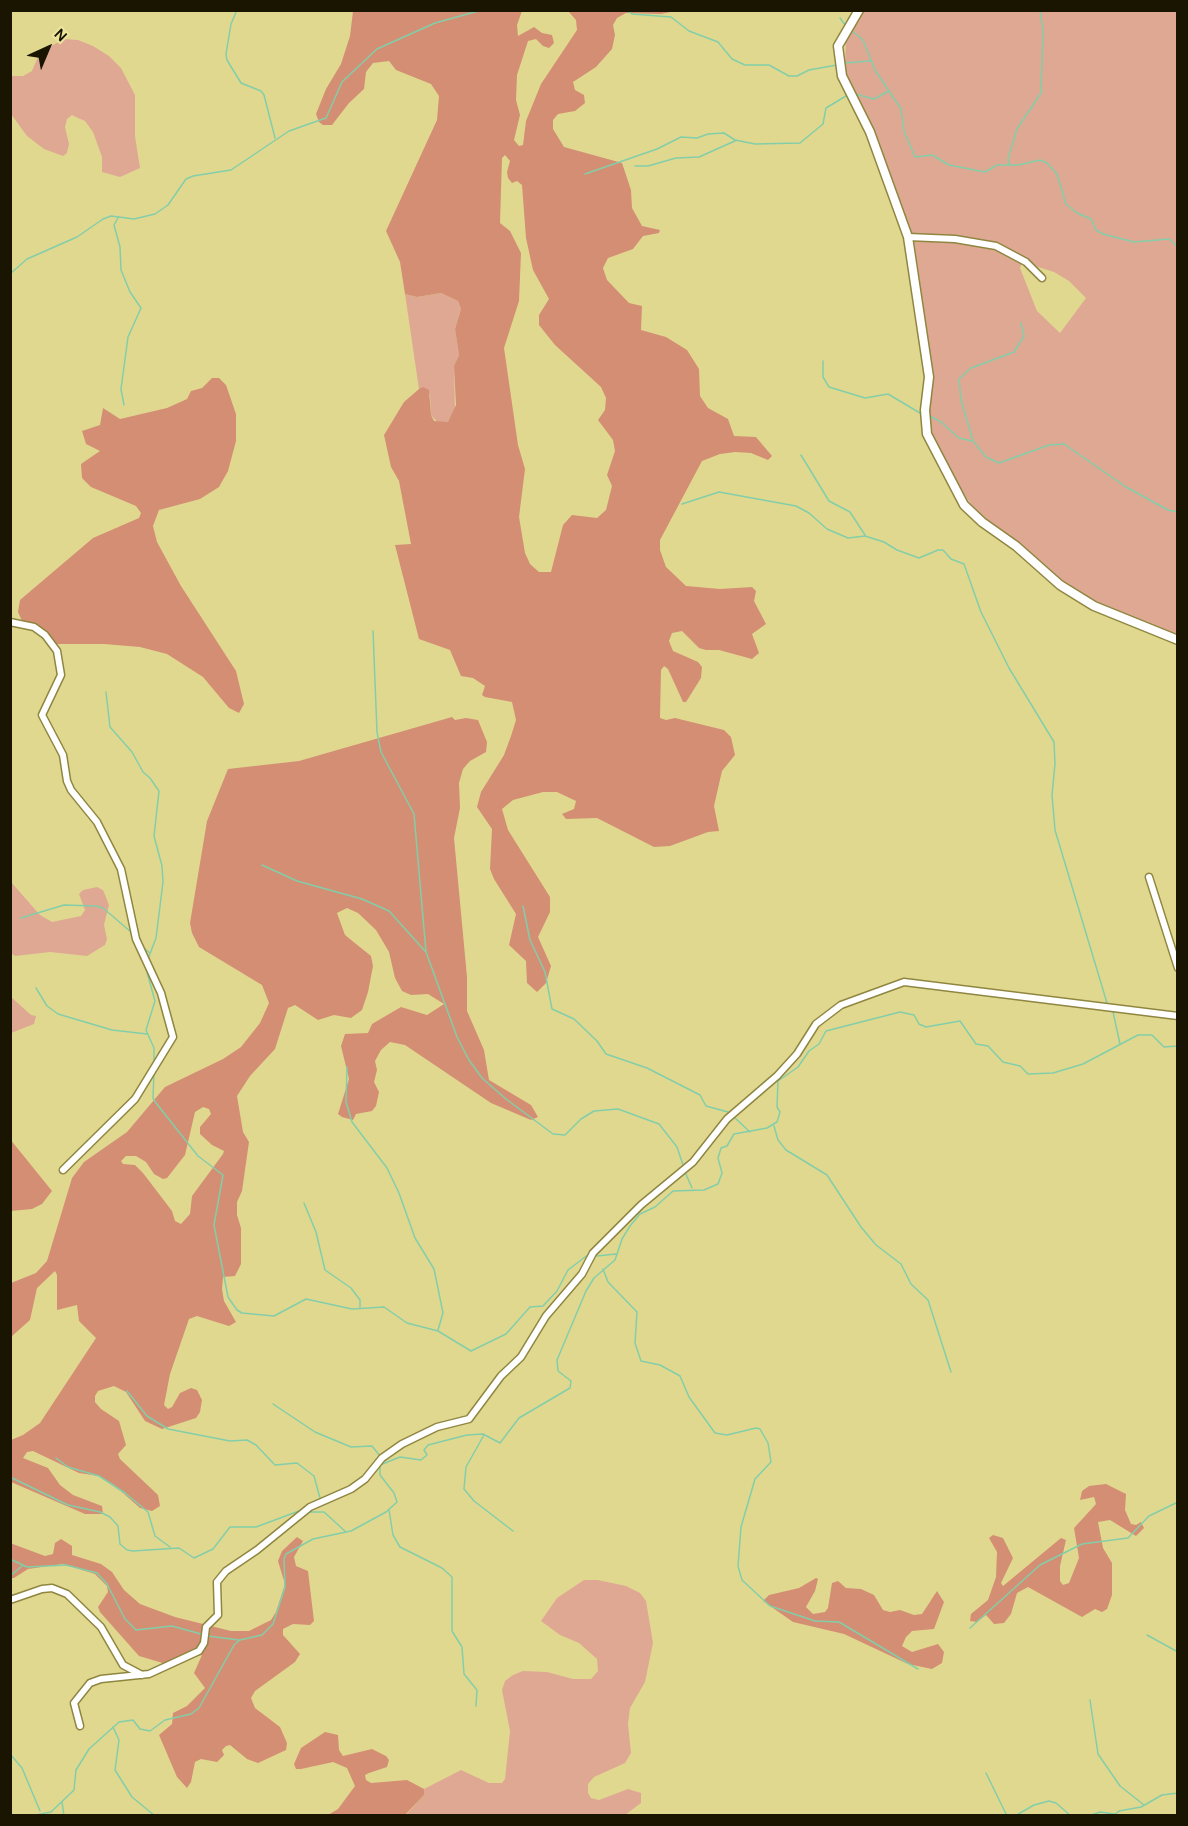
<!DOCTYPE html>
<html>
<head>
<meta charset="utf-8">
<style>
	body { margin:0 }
	#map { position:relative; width:1188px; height:1826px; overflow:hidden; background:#e1d890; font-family:Karla,sans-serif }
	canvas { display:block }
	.frame { position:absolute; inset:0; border:12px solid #191500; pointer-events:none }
	.north { position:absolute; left:18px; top:18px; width:60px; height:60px; -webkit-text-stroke:4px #eee59d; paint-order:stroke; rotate:44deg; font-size:16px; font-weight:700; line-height:24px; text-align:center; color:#191500 }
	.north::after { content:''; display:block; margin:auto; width:21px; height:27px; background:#191500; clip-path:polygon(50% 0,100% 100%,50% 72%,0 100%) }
</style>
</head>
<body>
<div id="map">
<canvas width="1188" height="1826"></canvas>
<div class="frame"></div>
<div class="north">N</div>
</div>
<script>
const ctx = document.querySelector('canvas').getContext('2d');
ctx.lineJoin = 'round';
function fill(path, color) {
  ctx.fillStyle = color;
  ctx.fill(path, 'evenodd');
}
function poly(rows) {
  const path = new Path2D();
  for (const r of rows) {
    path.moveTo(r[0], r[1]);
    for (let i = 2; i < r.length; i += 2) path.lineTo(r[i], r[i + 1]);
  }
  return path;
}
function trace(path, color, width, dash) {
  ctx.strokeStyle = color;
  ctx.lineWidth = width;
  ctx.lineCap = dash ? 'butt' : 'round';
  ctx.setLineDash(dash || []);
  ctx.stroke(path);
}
const green = poly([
	[859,11,1177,11,1177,637,1083,599,973,508,929,438,926,413,933,372,914,242,845,70,846,36],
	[1022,262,1054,272,1069,281,1086,298,1060,333,1037,311,1020,268],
	[64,39,78,40,93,46,109,56,121,68,135,95,135,136,140,168,120,177,102,172,102,157,93,132,85,121,78,118,72,115,67,119,65,127,69,144,67,153,63,156,44,149,27,136,11,114,11,76,23,76,32,71,40,52],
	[441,293,458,301,461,309,455,329,459,355,454,366,455,411,448,422,438,423,431,415,430,395,427,389,419,389,405,294,417,297],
	[11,882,40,915,52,922,81,916,85,910,79,894,83,890,97,887,103,890,109,905,104,925,107,939,105,945,87,956,50,952,15,956,11,953],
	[10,996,31,1015,36,1016,34,1024,11,1033],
	[584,1580,598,1580,626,1586,640,1593,646,1601,653,1643,645,1682,630,1708,628,1724,631,1753,625,1763,594,1777,588,1784,588,1793,591,1798,599,1800,628,1789,641,1793,641,1803,625,1815,405,1816,424,1795,424,1789,461,1770,489,1783,502,1783,505,1779,510,1731,502,1690,505,1681,513,1675,523,1671,547,1672,573,1679,591,1679,598,1671,597,1659,579,1643,560,1635,541,1621,557,1598]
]);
const forest = poly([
	[353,11,522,11,517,25,518,36,534,27,542,33,552,35,554,43,549,48,543,46,536,39,528,41,517,75,516,100,520,115,514,140,519,146,523,145,526,121,541,84,577,30,576,20,568,11,675,11,661,14,626,13,617,18,613,25,615,35,612,49,596,67,573,82,575,90,584,95,585,103,575,111,558,114,553,120,553,129,564,147,622,163,631,190,632,208,642,226,660,230,659,233,643,236,633,249,608,258,603,268,607,280,629,303,642,306,641,330,666,337,687,350,699,369,700,396,708,408,728,419,734,436,756,437,772,456,768,460,751,453,735,452,720,454,702,461,660,540,660,550,666,567,686,586,720,589,752,587,756,591,754,601,766,624,752,634,759,653,752,659,719,650,706,650,699,648,682,631,672,633,669,641,673,651,698,662,702,667,701,678,686,702,683,702,668,669,664,666,661,670,660,718,666,720,675,718,724,730,731,737,735,755,722,771,714,806,719,831,708,832,670,846,654,847,597,818,566,819,562,814,574,809,576,801,557,792,543,792,513,800,502,809,508,830,550,897,550,912,538,937,551,966,546,983,537,992,527,983,526,961,509,945,516,914,494,879,490,869,492,829,477,807,481,792,504,755,511,736,516,720,512,702,485,697,482,695,485,686,473,678,461,676,450,650,419,639,395,545,411,544,399,481,391,467,384,435,404,402,419,389,423,387,429,390,431,415,434,421,448,422,456,405,454,366,459,355,455,329,461,309,458,301,441,293,417,297,405,294,400,262,386,231,437,120,439,96,431,84,396,70,389,61,373,63,366,72,364,89,349,103,332,125,323,125,319,122,316,114,326,89,341,64,350,36],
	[505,155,510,161,507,172,508,178,512,183,517,181,522,185,526,238,533,270,549,299,539,315,539,325,555,345,601,387,606,398,605,410,598,420,613,440,615,451,607,475,612,486,606,510,597,518,572,515,563,525,551,572,539,572,530,564,525,553,519,517,525,469,518,445,504,348,519,301,521,253,510,231,500,223,502,158],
	[212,378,219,378,226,385,236,414,236,441,228,471,219,487,200,499,159,510,153,526,157,542,181,586,236,671,244,704,239,713,229,708,203,677,167,654,140,647,104,644,55,644,22,621,18,612,20,600,93,538,139,518,141,513,136,506,91,487,82,478,81,464,100,451,86,444,82,431,100,425,103,408,120,419,167,408,187,399,191,391,202,388],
	[452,717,455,720,466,718,478,720,487,742,486,752,470,761,463,769,459,783,460,808,454,838,467,977,467,1011,484,1050,489,1080,531,1105,538,1117,531,1120,491,1103,405,1045,390,1042,381,1050,375,1061,377,1070,374,1082,379,1092,376,1106,372,1111,356,1114,353,1120,342,1117,338,1114,349,1079,341,1046,345,1034,368,1033,372,1024,401,1007,427,1015,444,1004,428,994,411,995,402,991,395,978,389,952,376,930,358,913,347,908,337,913,345,935,371,956,373,966,368,992,362,1010,351,1018,334,1015,318,1020,295,1005,288,1008,275,1049,250,1076,237,1096,243,1132,249,1142,242,1191,237,1202,237,1215,241,1228,241,1264,235,1276,223,1277,222,1289,224,1301,236,1322,229,1326,197,1316,189,1319,170,1374,164,1405,168,1409,172,1407,180,1393,191,1388,197,1390,202,1400,200,1412,196,1418,162,1429,145,1421,126,1392,114,1386,98,1391,95,1396,95,1402,101,1409,119,1421,126,1445,118,1454,120,1459,158,1495,160,1506,152,1511,140,1508,114,1485,99,1476,79,1473,33,1451,27,1452,23,1458,48,1468,60,1485,73,1495,102,1506,103,1514,85,1514,11,1482,11,1440,23,1435,40,1423,96,1338,79,1321,77,1305,57,1310,57,1275,55,1271,37,1288,30,1320,11,1337,11,1283,36,1273,47,1261,72,1178,84,1162,127,1132,165,1087,223,1059,241,1047,260,1023,269,1003,262,985,199,947,192,933,190,923,207,821,228,769,299,761],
	[203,1107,209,1109,211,1114,200,1127,200,1134,212,1145,224,1151,223,1154,192,1196,190,1214,181,1224,175,1221,172,1211,143,1173,135,1165,123,1164,121,1161,126,1156,136,1156,146,1162,154,1174,163,1179,167,1178,185,1155,195,1112],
	[10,1139,52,1191,42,1204,32,1209,11,1211],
	[1106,1484,1126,1494,1125,1510,1131,1524,1136,1525,1141,1522,1144,1528,1136,1536,1110,1520,1098,1522,1103,1548,1112,1563,1112,1595,1107,1609,1102,1612,1095,1609,1082,1617,1028,1587,1017,1593,1011,1614,1004,1623,994,1624,986,1615,977,1622,970,1621,971,1614,988,1600,996,1577,997,1552,989,1538,993,1535,1003,1538,1013,1558,1001,1583,1003,1586,1061,1538,1066,1540,1060,1566,1060,1581,1063,1585,1069,1583,1079,1558,1074,1528,1096,1504,1094,1497,1080,1500,1082,1491,1089,1486],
	[297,1537,303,1541,294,1557,296,1566,308,1571,314,1621,310,1625,293,1624,283,1629,283,1635,300,1654,295,1662,255,1691,251,1698,255,1708,280,1727,287,1743,286,1750,258,1763,247,1759,230,1745,226,1746,222,1750,224,1755,217,1762,201,1759,195,1762,191,1782,187,1788,177,1777,159,1735,172,1724,173,1713,187,1706,205,1688,194,1673,202,1655,166,1664,139,1656,100,1612,98,1607,108,1592,107,1586,95,1574,63,1564,28,1569,14,1578,11,1578,10,1543,45,1556,53,1554,55,1543,61,1539,72,1546,72,1555,101,1564,112,1572,124,1590,140,1604,175,1617,231,1631,249,1631,271,1620,276,1612,285,1584,278,1561,282,1551],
	[816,1578,818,1579,815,1591,806,1607,813,1614,825,1612,828,1608,832,1583,838,1581,846,1588,861,1589,874,1595,883,1610,890,1612,900,1610,914,1615,922,1614,937,1591,944,1602,934,1629,912,1631,906,1637,902,1646,912,1652,938,1644,944,1652,942,1663,932,1669,908,1664,844,1634,793,1622,763,1601,769,1595,799,1588],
	[325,1732,338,1735,339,1750,343,1756,372,1749,386,1756,389,1760,387,1767,369,1773,365,1775,366,1780,371,1783,407,1780,424,1789,424,1795,405,1815,328,1815,338,1809,355,1786,347,1768,333,1762,301,1769,296,1769,294,1764,301,1748]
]);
const stream = poly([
	[237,10,231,24,226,54,227,60,241,83,261,91,264,95,275,138],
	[626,10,632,14,671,17,689,31,718,42,732,59,745,65,769,65,789,76,797,76,809,70,837,65],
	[840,18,846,26],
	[852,31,863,40,875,70,901,109,904,131,915,157,932,155,949,165,985,172,997,165,1018,165,1040,160,1047,163,1057,174,1066,204,1077,213,1091,219,1096,230,1103,234,1134,242,1169,239,1178,247],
	[845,63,870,61],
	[855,94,874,99,889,91],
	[1009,164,1008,159,1017,129,1041,93,1043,30,1040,10],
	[635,166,648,166,676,158,699,157,737,140],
	[585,174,657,149,681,137,697,138,708,134,724,133,735,140,755,144,800,143,823,124,826,108,846,96],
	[118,218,114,225,120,247,121,270,130,292,141,308,128,337,121,389,124,405],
	[1178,260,1178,263],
	[10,274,27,259,77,237,103,219,111,216,134,219,155,214,168,205,186,179,193,176,231,170,289,131,326,118,342,82,377,49,435,23,482,10],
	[1021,323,1024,336,1014,352,971,368,959,379,961,400,973,441,986,457,999,463,1049,445,1064,444,1126,487,1168,510,1178,512],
	[823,361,823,377,829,387,865,398,888,394,920,413],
	[930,416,941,422,959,438,972,441],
	[801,455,829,501,850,512,865,535],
	[682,504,719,492,796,506,809,513,827,529,848,538,865,536,884,542,897,550,919,558,938,550,943,550,951,559,964,564,981,612,1009,668,1054,742,1055,764,1052,795,1055,830,1107,1003],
	[373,631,377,732,381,752,414,814,426,952,457,1037,469,1060,482,1078,506,1099,553,1134,565,1135,581,1119,594,1111,618,1109,659,1124,677,1147,683,1165],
	[106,692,110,727,132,752,143,772,150,778,159,791,154,836,162,866,163,882,156,938,148,959],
	[262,865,297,881,362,899,389,911,425,951],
	[523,906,530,940,545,972,552,1009,574,1019,597,1041,606,1054,647,1068,700,1095,706,1106,728,1112],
	[21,918,64,905,96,906,103,908,131,932],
	[142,947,150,953],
	[145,965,155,1001,146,1030,154,1048,154,1060],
	[36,988,47,1006,58,1014,112,1030,147,1034],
	[1113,1012,1120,1044],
	[347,1067,346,1102,352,1122,387,1168,399,1193,415,1238,434,1269,443,1313,438,1330],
	[154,1072,153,1098,156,1103,198,1156,223,1175,214,1225,228,1297,237,1310,242,1313,274,1316,306,1299,352,1309,384,1307,407,1323,438,1331,471,1351,506,1334,530,1307,543,1306,557,1291,568,1270,589,1254],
	[734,1117,750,1132],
	[774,1126,778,1140,786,1150,827,1175,861,1227,876,1245,901,1264,911,1284,928,1300,951,1372],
	[685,1172,692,1188],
	[304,1203,316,1232,325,1270,351,1288,360,1300,360,1307],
	[597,1256,616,1254],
	[603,1269,608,1282,637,1312,635,1343,641,1361,660,1365,680,1376,689,1397,715,1433,727,1435,756,1428,760,1429,768,1443,771,1462,755,1479,741,1527,738,1566,742,1580,770,1606,815,1621,839,1622,918,1669],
	[127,1391,147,1416,168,1429,230,1441,247,1440,256,1445,275,1465,297,1463,314,1476,320,1498],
	[273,1404,315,1432,351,1447,372,1446,380,1456],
	[484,1435,466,1467,464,1489,474,1501,513,1531],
	[56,1458,68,1467,99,1476,125,1493,148,1512,155,1536,170,1547],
	[10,1477,68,1505,100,1512,110,1517,118,1526,120,1544,127,1550,133,1551,179,1548,194,1558,213,1549,230,1527,256,1527,299,1511],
	[389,1510,393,1535,400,1547,442,1568,452,1577,452,1631,462,1647,464,1674,477,1690,476,1706],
	[309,1512,324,1512,346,1532],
	[10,1559,27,1567,66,1565,97,1573,107,1584,125,1619,136,1630,172,1626,201,1634],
	[10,1576,22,1566],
	[970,1628,1040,1565,1082,1544,1128,1538,1149,1516,1178,1502],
	[1147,1635,1178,1652],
	[208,1636,239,1640],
	[1090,1700,1098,1754,1120,1786,1144,1805],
	[113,1727,119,1740,115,1770,132,1797,155,1816],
	[10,1754,22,1768,40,1811],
	[986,1773,1007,1816],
	[62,1802,64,1816],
	[31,1816,51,1812,74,1790,76,1770,89,1749,119,1722,133,1720,140,1729,150,1731,165,1720,191,1714,199,1708,234,1645,240,1640,262,1635,273,1624,285,1587,284,1559,286,1554,313,1539,351,1531,386,1512,397,1502,394,1493,380,1475,380,1465,400,1457,421,1460,427,1455,424,1450,428,1445,467,1435,483,1434,500,1443,519,1418,570,1388,571,1381,558,1371,557,1360,586,1291,594,1278,615,1260,622,1239,630,1226,640,1214,655,1207,673,1191,704,1190,718,1184,722,1173,718,1158,721,1148,727,1146,734,1134,767,1128,777,1122,780,1112,777,1107,778,1081,798,1067,809,1051,819,1044,826,1031,900,1012,914,1015,919,1024,926,1027,960,1021,976,1044,988,1046,1003,1062,1020,1066,1028,1074,1053,1073,1083,1064,1138,1035,1152,1035,1164,1047,1178,1046],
	[809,1816,809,1815],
	[1015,1816,1034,1805,1049,1801,1056,1803,1071,1816],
	[1089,1816,1100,1812,1114,1814],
	[1113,1816,1119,1811,1141,1807,1162,1795,1178,1793]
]);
const street = poly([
	[908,237,955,239,996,246,1026,262,1042,278],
	[10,622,34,627,45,635,57,651,61,675,42,715,63,755,67,781,71,790,97,822,121,869,136,939,161,993,173,1037,135,1099,63,1170],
	[1149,877,1178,968],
	[10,1600,42,1589,52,1588,67,1594,101,1627,123,1665,142,1675],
	[80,1726,74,1703,90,1683,101,1679,149,1674,199,1651,204,1643,206,1627,218,1615,217,1582,226,1571,257,1550,310,1507,351,1489,365,1479,382,1458,402,1444,437,1427,469,1419,501,1376,521,1357,546,1316,582,1274,593,1253,641,1205,693,1162,727,1119,777,1076,797,1054,816,1024,841,1005,904,982,1178,1016]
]);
const secondary = poly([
	[859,10,838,46,842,76,870,132,908,237,929,377,925,410,927,434,964,505,982,522,1016,546,1060,585,1094,606,1178,640]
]);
fill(green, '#dfa893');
fill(forest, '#d38e74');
trace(stream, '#83cea9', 1.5);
trace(street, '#8f8640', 9);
trace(secondary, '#8f8640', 11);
trace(street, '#fff', 6);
trace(secondary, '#fff', 8);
</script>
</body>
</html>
